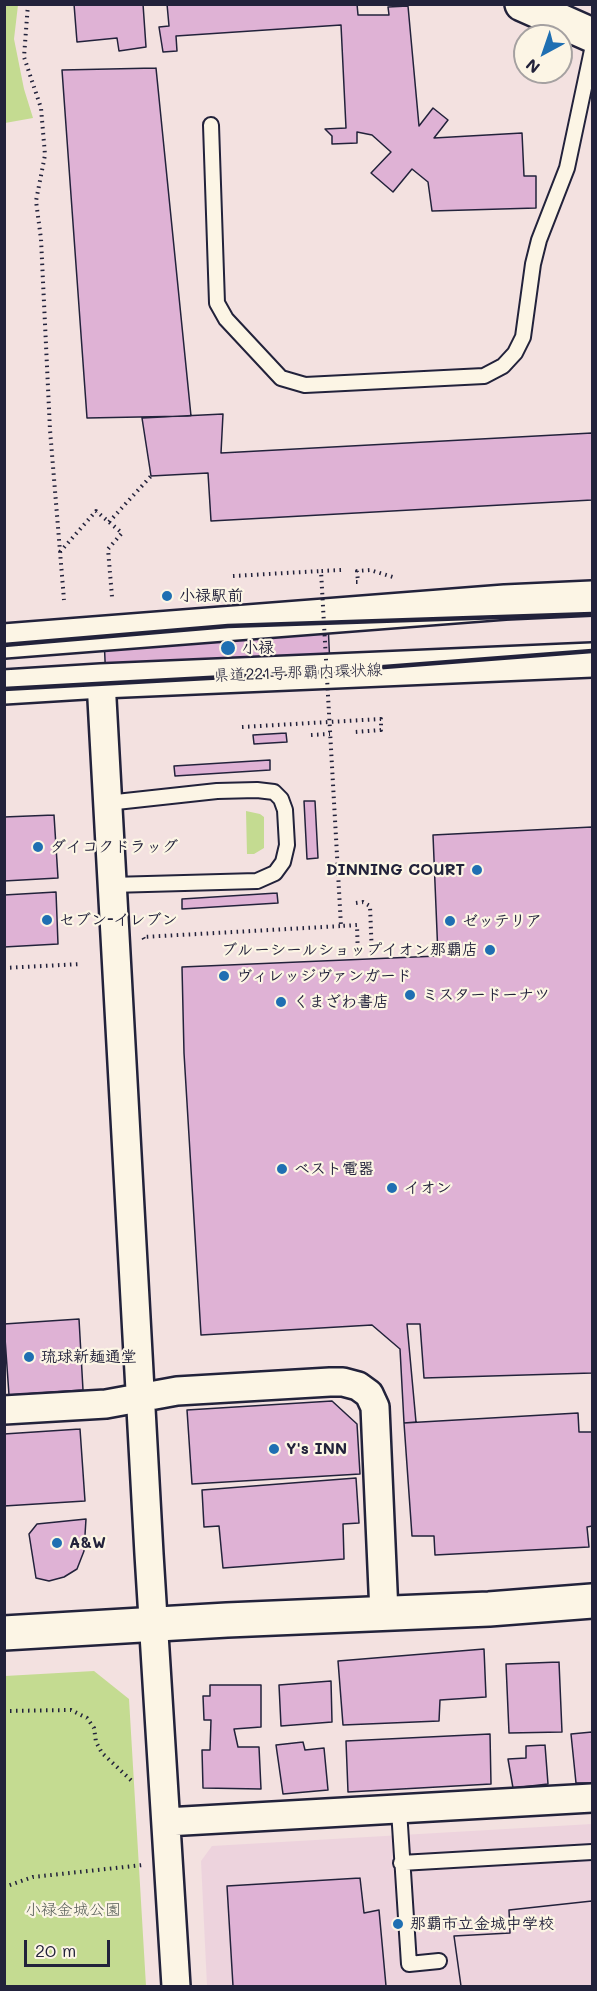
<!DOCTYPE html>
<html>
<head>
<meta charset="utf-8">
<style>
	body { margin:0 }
	#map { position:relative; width:597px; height:1991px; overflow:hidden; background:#f3e1e0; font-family:Mali,sans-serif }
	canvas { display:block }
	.frame { position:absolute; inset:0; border:6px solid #22223b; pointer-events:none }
	.north { position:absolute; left:513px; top:24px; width:60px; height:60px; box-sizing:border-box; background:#fcf5e5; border:2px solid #a5a1a1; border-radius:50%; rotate:220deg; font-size:16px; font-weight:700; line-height:24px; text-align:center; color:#22223b }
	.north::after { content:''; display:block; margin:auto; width:21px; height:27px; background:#1f6fb2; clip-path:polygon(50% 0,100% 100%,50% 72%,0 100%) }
	.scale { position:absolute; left:24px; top:1940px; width:86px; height:27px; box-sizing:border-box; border:3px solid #22223b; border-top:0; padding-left:8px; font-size:18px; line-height:21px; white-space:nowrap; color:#22223b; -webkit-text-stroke:4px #fcf5e5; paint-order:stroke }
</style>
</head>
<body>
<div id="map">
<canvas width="597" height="1991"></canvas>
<div class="frame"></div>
<div class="north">N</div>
<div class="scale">20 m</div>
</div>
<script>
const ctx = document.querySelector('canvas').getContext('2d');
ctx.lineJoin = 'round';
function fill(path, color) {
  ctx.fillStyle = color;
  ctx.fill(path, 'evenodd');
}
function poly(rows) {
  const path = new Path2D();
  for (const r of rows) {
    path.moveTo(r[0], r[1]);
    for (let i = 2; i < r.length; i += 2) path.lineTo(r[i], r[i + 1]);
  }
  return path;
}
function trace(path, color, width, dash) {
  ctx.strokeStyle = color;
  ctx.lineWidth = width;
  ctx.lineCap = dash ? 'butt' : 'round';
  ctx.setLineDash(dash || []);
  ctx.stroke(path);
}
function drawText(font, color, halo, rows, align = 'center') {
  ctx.font = font + ' Mali,"Klee One",sans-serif';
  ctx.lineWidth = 4.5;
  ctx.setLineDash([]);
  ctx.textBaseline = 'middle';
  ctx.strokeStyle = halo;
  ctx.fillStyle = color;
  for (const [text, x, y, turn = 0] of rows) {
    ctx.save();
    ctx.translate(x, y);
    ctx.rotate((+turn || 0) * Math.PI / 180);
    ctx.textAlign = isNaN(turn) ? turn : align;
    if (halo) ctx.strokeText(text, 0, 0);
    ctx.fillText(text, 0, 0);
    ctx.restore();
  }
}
const built = poly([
	[592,1824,592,1986,207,1986,201,1861,212,1846]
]);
const green = poly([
	[5,4,18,5,14,39,24,89,33,118,5,123],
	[246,811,260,814,264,817,264,848,254,854,247,854],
	[94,1671,129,1699,146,1986,5,1986,5,1676]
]);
const building = poly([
	[74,4,143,4,146,47,119,51,117,38,77,42,74,4],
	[167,4,357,4,358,15,389,15,388,7,408,6,419,126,433,108,448,120,434,138,522,133,524,176,536,176,536,208,432,211,428,182,412,169,393,192,371,173,391,152,372,135,357,132,357,143,332,144,332,136,325,129,346,128,341,25,176,36,177,51,163,52,159,27,169,26,167,4],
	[156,68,191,416,87,418,62,70,156,68],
	[223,414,221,453,592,433,592,500,211,521,208,473,151,476,142,418,223,414],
	[328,622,330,667,106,683,104,637,328,622],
	[286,733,287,742,254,744,253,735,286,733],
	[270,760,270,770,175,776,174,766,270,760],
	[304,801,315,801,318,858,307,859,304,801],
	[54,815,58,878,4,881,4,817,54,815],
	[592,827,592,1373,424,1378,420,1324,407,1324,416,1422,404,1423,400,1349,372,1325,201,1335,184,1053,182,967,438,956,433,835,592,827],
	[56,892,58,944,4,947,4,895,56,892],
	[277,893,278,903,182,909,182,899,277,893],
	[79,1319,83,1390,9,1395,4,1324,79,1319],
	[332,1401,357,1424,360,1474,192,1484,187,1410,332,1401],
	[578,1413,579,1432,592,1432,592,1526,587,1527,589,1547,435,1555,434,1536,412,1536,404,1423,578,1413],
	[80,1429,85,1501,4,1506,4,1434,80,1429],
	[356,1478,359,1523,343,1524,344,1559,223,1568,219,1526,204,1527,202,1490,356,1478],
	[86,1519,84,1551,77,1569,64,1577,49,1581,36,1578,29,1534,37,1524,86,1519],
	[484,1649,486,1697,440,1700,439,1721,343,1725,338,1661,484,1649],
	[559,1662,562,1732,509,1733,506,1664,559,1662],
	[331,1681,332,1722,281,1726,279,1685,331,1681],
	[210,1685,261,1685,261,1727,234,1729,238,1747,259,1747,261,1789,203,1788,202,1750,210,1750,211,1720,204,1720,203,1696,210,1696,210,1685],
	[592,1732,592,1783,576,1783,571,1734,592,1732],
	[490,1734,491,1784,348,1792,346,1741,490,1734],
	[303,1742,305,1750,324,1748,328,1790,283,1794,276,1745,303,1742],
	[545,1745,548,1784,513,1788,508,1759,526,1758,526,1746,545,1745],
	[360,1878,364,1913,379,1910,386,1986,233,1986,227,1886,360,1878],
	[592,1901,592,1986,461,1986,454,1936,510,1933,509,1910,592,1901],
	[592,1901,592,1986,461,1986,454,1936,510,1933,509,1910,592,1901]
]);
const path = poly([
	[28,4,24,57,41,108,45,155,36,201,41,239,50,430,64,600],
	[109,522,151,476],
	[60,552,96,511,122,533,108,549,112,597],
	[233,576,321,571],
	[356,582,358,582,357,571,370,570,396,578],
	[242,727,381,719,381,730,355,732],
	[311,735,330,734],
	[356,903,363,902,370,906,372,956],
	[144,939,143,937,341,926],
	[4,968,81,964],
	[4,1711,71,1710,87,1718,94,1728,96,1742,102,1753,134,1783],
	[4,1887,33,1877,143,1865]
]);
const lane = poly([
	[211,125,217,303,226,319,281,378,305,385,484,376,503,366,515,353,523,337,533,264,539,240,567,168,592,50],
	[107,803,217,791,257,790,274,792,281,799,285,810,287,845,283,862,275,873,257,881,111,885],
	[399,1810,409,1964,439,1961],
	[401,1863,592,1852]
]);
const street = poly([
	[101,681,149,1554,176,1986],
	[4,1410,106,1404,177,1391,330,1382,343,1382,358,1386,369,1394,375,1407,384,1613],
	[166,1822,592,1798]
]);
const secondary = poly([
	[522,4,592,35],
	[4,641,505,602,592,598],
	[4,687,101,681,592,660],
	[4,1633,227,1620,489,1609,592,1601]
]);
const rail = poly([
	[4,645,228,626,592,614],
	[4,689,319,672,592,651]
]);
const pathBridge = poly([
	[341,570,321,571,341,926,357,925,358,959]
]);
const markers = [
	[167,596,6,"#1f6fb2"],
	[228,648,8,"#1f6fb2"],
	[38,847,6,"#1f6fb2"],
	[477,870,6,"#1f6fb2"],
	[47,920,6,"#1f6fb2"],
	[450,921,6,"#1f6fb2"],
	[490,950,6,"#1f6fb2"],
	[224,976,6,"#1f6fb2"],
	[410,995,6,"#1f6fb2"],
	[281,1002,6,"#1f6fb2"],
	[282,1169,6,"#1f6fb2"],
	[392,1188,6,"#1f6fb2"],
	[29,1357,6,"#1f6fb2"],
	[274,1449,6,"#1f6fb2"],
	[57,1543,6,"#1f6fb2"],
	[398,1924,6,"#1f6fb2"]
];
const poiNames = [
	["小禄駅前",179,596],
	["小禄",242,648],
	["ダイコクドラッグ",50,847],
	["DINNING COURT",465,870,"right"],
	["セブン-イレブン",59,920],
	["ゼッテリア",462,921],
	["ブルーシールショップイオン那覇店",478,950,"right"],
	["ヴィレッジヴァンガード",236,976],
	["ミスタードーナツ",422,995],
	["くまざわ書店",293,1002],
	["ベスト電器",294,1169],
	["イオン",404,1188],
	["琉球新麺通堂",41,1357],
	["Y's INN",286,1449],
	["A&W",69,1543],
	["那覇市立金城中学校",410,1924]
];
const streetNames = [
	["県道221号那覇内環状線",298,673,-2]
];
const parkNames = [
	["小禄金城公園",73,1910]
];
fill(built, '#edd3dd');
fill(green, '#c4db91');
fill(building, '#dfb2d5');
trace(building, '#22223b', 1.5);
trace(lane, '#22223b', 18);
trace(street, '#22223b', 32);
trace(secondary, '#22223b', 38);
trace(path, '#22223b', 4, [1.5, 4.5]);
trace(lane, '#fcf5e5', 14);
trace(street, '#fcf5e5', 27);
trace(secondary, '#fcf5e5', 33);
trace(rail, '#22223b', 4.5);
trace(pathBridge, '#22223b', 4, [1.5, 4.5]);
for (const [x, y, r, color] of markers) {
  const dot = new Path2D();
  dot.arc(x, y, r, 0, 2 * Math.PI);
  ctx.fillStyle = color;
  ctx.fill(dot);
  trace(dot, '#fcf5e5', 2);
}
drawText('bold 16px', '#22223b', '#fcf5e5', poiNames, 'left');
drawText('16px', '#22223b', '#fcf5e5', streetNames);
drawText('16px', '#535a55', '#fcf5e5', parkNames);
</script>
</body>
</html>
